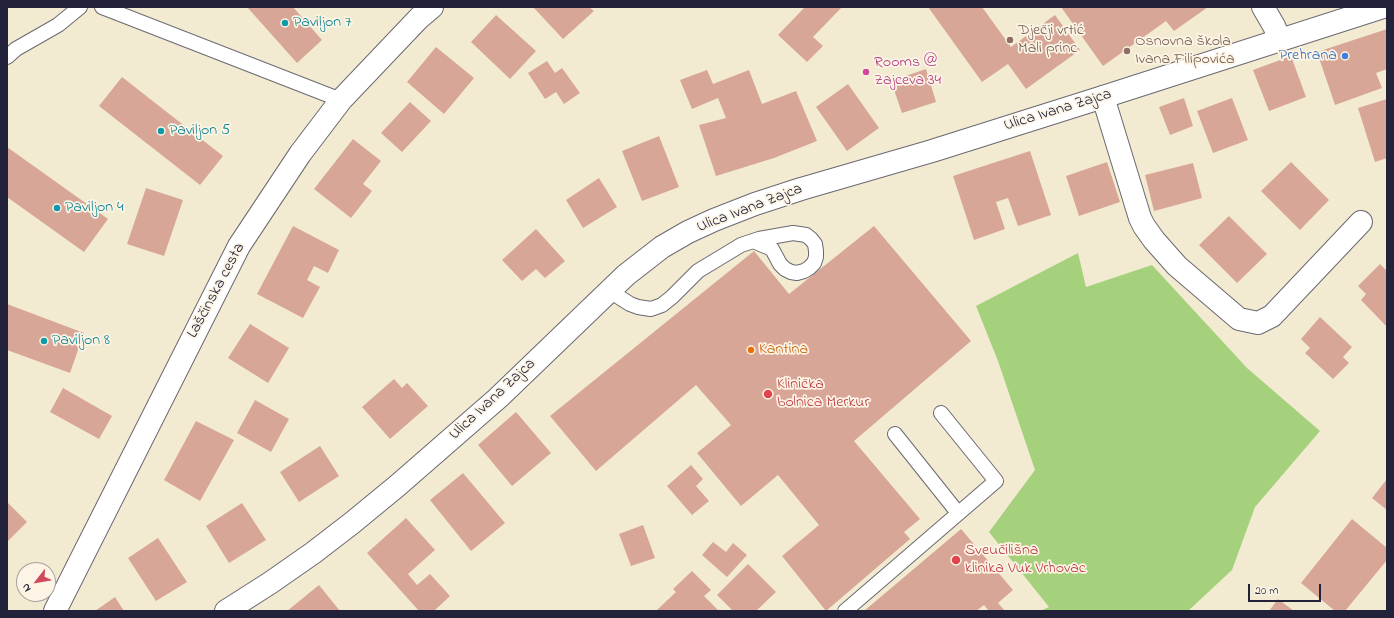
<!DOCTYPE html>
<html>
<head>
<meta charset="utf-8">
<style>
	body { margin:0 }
	#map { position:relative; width:1394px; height:618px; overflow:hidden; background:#f2ebd2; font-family:"Indie Flower",sans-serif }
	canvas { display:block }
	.frame { position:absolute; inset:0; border:8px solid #22223b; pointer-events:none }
	.north { position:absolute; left:16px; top:562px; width:40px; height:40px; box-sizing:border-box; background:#fcf5e5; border:1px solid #a5a1a1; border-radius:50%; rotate:239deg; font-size:11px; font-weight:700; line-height:16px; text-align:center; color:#22223b }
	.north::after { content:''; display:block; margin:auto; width:14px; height:18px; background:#d1495b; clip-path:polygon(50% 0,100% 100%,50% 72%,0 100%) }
	.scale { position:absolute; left:1248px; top:584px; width:73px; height:18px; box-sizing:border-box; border:2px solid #22223b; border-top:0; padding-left:5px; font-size:12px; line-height:14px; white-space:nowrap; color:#22223b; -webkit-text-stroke:3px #fcf5e5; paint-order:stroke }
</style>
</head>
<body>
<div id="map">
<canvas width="1394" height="618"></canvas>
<div class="frame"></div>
<div class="north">N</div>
<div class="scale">20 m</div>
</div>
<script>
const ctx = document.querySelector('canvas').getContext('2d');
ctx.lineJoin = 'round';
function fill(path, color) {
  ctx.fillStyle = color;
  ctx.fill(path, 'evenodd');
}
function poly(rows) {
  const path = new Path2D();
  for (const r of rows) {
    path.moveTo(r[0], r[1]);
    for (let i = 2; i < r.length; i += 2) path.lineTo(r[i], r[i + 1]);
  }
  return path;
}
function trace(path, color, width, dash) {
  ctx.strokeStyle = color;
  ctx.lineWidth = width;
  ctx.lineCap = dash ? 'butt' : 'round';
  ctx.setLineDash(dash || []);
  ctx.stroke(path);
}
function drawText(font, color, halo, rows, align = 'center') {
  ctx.font = font + ' "Indie Flower",sans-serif';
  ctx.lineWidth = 3.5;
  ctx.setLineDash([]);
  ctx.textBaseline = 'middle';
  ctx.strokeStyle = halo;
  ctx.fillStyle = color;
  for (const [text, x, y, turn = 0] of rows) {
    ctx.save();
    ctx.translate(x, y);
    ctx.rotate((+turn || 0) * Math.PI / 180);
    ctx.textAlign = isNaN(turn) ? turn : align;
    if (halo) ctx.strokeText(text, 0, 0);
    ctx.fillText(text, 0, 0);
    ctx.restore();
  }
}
const green = poly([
	[1078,253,1086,287,1152,265,1247,368,1320,431,1255,507,1232,570,1188,611,1040,611,1049,607,989,532,1035,470,998,361,976,306]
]);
const building = poly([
	[247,7,293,7,322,40,297,63],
	[533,7,589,7,594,11,563,39],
	[805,7,842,7,813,37,823,46,807,62,778,35],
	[928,7,982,7,1011,47,1055,15,1080,50,1026,89,1008,64,982,82],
	[1061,7,1208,7,1174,31,1166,21,1103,66],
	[496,15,536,51,510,79,471,42],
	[1387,29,1387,69,1376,73,1382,88,1335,105,1317,52],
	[436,47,474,78,444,114,407,82],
	[1291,56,1306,97,1269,111,1253,70],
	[547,61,555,73,562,68,580,93,564,104,556,92,545,99,528,73],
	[926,69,936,102,902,113,891,81],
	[707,70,713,84,749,70,762,104,796,91,817,141,774,158,716,176,699,125,726,118,718,98,692,109,680,80],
	[122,77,223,156,200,185,99,106],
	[848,84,879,128,847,151,816,107],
	[1184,98,1193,126,1170,135,1159,107],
	[1232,98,1248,140,1213,153,1197,111],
	[1387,99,1387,158,1375,162,1358,108],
	[410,102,431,121,402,152,381,133],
	[659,136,679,187,642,201,622,151],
	[353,139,381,161,363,184,372,191,351,218,314,189],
	[7,147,108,219,84,252,7,197],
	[1030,151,1051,215,1018,226,1008,198,996,202,1005,229,974,240,953,176],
	[1107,162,1120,202,1079,216,1066,176],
	[1291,162,1329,200,1300,230,1261,191],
	[1193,163,1202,198,1154,211,1145,175],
	[599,178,617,207,583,228,566,200],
	[146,188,183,200,164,256,127,244],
	[1229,216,1267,254,1237,283,1199,245],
	[293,226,339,250,328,273,314,266,307,280,320,287,303,318,257,294],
	[874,226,971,341,854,441,920,519,904,532,910,539,826,611,782,556,819,525,778,475,741,506,697,453,731,425,696,385,596,471,550,416,754,251,789,294],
	[536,229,565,261,545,278,536,269,522,281,502,260],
	[1380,264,1387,271,1387,327,1361,300,1366,294,1358,286],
	[7,304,84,333,70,373,7,350],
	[1320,317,1352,347,1343,357,1349,363,1333,379,1305,353,1310,348,1301,339],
	[250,324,289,348,268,383,228,358],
	[394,379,402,388,407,383,428,406,390,439,362,407],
	[63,388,112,416,99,439,50,412],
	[255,400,289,419,271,452,237,433],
	[516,412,551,453,512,486,478,445],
	[196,421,234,440,200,501,164,480],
	[320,446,339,476,299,502,280,472],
	[691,465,703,479,696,486,709,501,692,515,667,486],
	[463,473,505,523,471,551,430,500],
	[1387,479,1387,510,1372,498],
	[7,502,27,522,7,542],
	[242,503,266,540,229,563,206,526],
	[406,518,435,550,408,574,417,585,430,574,450,596,434,611,419,611,367,553],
	[1352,519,1387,548,1387,560,1345,611,1335,611,1301,583],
	[643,525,655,558,631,566,619,534],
	[961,529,1013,590,998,603,1005,611,989,611,984,605,976,611,864,611],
	[158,538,187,582,156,601,128,558],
	[713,542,726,552,733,543,747,555,727,577,702,555],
	[748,564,776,592,756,611,733,611,717,595],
	[692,571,711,590,704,596,719,611,656,611,676,592,673,589],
	[319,585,340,611,287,611],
	[115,597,124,611,95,611],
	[1278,599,1294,611,1269,611]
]);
const lane = poly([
	[102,7,341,100],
	[7,57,16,49,58,25,80,7],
	[611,288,619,297,630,304,638,307,651,309,662,305,672,297,698,271,741,245,759,239,793,233,806,235,811,239,815,244,816,251,816,257,814,263,809,268,804,271,797,273,791,272,785,269,780,264,772,249,753,241],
	[895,434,958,513],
	[845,611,996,481,941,413]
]);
const street = poly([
	[1263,7,1274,26,1280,40],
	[1103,97,1140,218,1144,226,1154,240,1177,266,1239,319,1258,323,1272,316,1361,222]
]);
const secondary = poly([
	[55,611,239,246,300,154,341,100,419,18,432,7],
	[226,611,270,583,313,553,352,523,397,486,498,398,626,275,662,247,688,232,714,220,755,204,801,189,932,151,1103,97,1383,7]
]);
const markers = [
	[285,23,4,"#0f9aa8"],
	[1010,40,4,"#8d6e63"],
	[1127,51,4,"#8d6e63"],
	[1345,56,4,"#3f7fe0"],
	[866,72,4,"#d1479c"],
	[161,131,4,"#0f9aa8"],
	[57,208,4,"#0f9aa8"],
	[44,341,4,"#0f9aa8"],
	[751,350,4,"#e8710a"],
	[768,394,5,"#e0444e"],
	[956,560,5,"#e0444e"]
];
const cultureNames = [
	["Paviljon 7",293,23],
	["Paviljon 5",169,131],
	["Paviljon 4",65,208],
	["Paviljon 8",52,341]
];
const educationNames = [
	["Dječji vrtić",1018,31],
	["Mali princ",1018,49],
	["Osnovna škola",1135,42],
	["Ivana Filipovića",1135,60]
];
const shopNames = [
	["Prehrana",1337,56]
];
const hotelNames = [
	["Rooms @",874,63],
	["Zajceva 34",874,81]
];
const streetNames = [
	["Ulica Ivana Zajca",1058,111,-17],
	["Ulica Ivana Zajca",750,209,-21],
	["Laščinska cesta",217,291,-62],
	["Ulica Ivana Zajca",493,400,-43]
];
const foodNames = [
	["Kantina",759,350]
];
const healthNames = [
	["Klinička",777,385],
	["bolnica Merkur",777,403],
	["Sveučilišna",965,551],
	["klinika Vuk Vrhovac",965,569]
];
fill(green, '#a5d07c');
fill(building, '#d8a697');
trace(lane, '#6b6870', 16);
trace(street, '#6b6870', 24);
trace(secondary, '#6b6870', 24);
trace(lane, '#fff', 14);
trace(street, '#fff', 22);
trace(secondary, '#fff', 22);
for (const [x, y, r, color] of markers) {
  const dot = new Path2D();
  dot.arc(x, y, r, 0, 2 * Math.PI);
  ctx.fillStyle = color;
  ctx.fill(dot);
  trace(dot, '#fcf5e5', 1.5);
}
drawText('16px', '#0d838f', '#fcf5e5', cultureNames, 'left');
drawText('16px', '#785e54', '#fcf5e5', educationNames, 'left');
drawText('16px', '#366cbe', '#fcf5e5', shopNames, 'right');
drawText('16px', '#b23c85', '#fcf5e5', hotelNames, 'left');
drawText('16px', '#22223b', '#fcf5e5', streetNames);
drawText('16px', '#c56008', '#fcf5e5', foodNames, 'left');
drawText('16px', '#be3a42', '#fcf5e5', healthNames, 'left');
</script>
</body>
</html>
